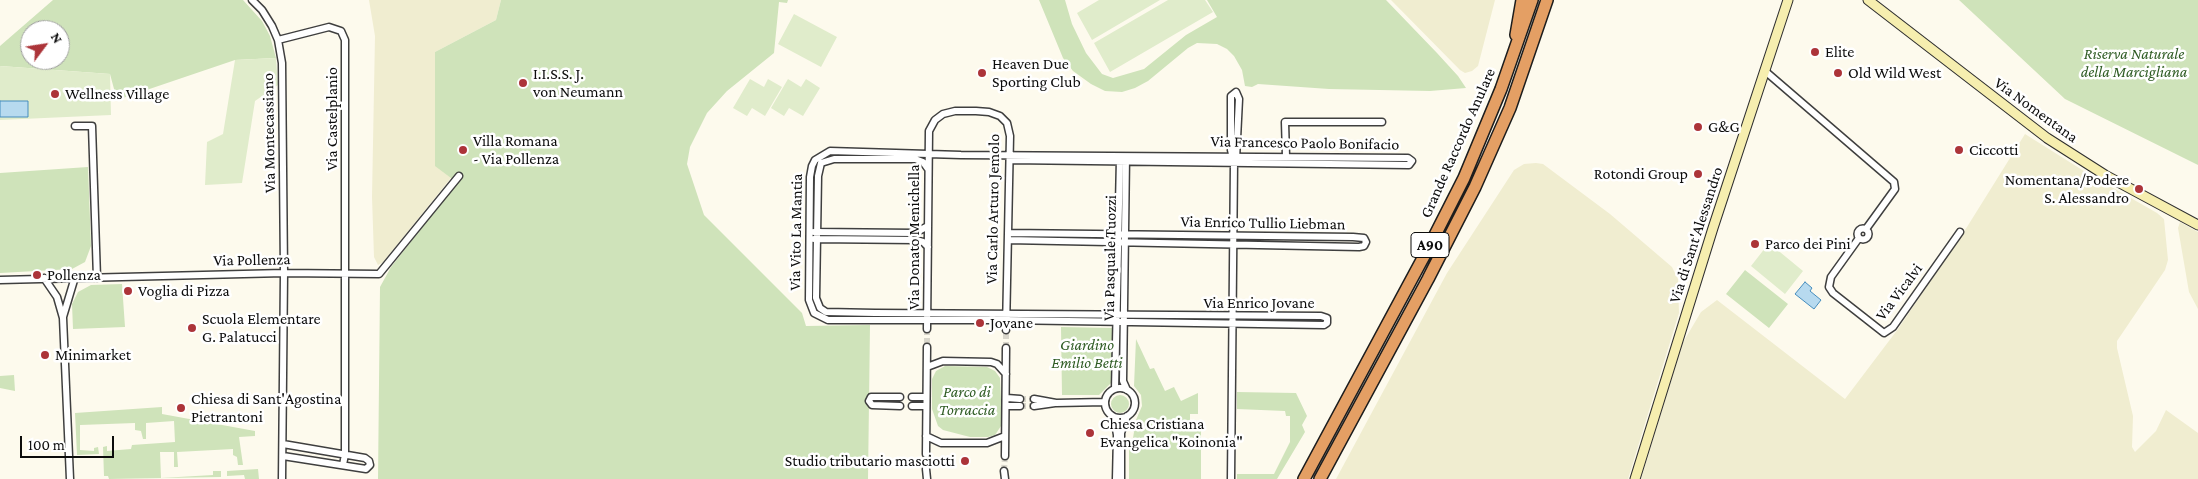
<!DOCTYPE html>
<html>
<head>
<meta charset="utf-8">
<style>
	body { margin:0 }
	#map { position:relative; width:2198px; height:479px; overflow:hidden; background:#fdfaed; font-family:"Crimson Pro",serif }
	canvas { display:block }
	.north { position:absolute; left:20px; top:20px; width:50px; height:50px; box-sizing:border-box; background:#fff; border:1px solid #9e9e9e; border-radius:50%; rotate:59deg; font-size:14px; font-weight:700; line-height:20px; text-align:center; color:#0c0c0c }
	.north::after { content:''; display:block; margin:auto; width:18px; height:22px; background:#ac3439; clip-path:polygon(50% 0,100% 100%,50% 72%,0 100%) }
	.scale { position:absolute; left:20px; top:436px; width:94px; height:22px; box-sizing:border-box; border:2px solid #0c0c0c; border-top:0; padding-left:6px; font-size:15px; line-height:18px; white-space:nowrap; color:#0c0c0c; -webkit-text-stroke:4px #fff; paint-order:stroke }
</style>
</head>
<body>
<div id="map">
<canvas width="2198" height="479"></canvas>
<div class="north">N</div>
<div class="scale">100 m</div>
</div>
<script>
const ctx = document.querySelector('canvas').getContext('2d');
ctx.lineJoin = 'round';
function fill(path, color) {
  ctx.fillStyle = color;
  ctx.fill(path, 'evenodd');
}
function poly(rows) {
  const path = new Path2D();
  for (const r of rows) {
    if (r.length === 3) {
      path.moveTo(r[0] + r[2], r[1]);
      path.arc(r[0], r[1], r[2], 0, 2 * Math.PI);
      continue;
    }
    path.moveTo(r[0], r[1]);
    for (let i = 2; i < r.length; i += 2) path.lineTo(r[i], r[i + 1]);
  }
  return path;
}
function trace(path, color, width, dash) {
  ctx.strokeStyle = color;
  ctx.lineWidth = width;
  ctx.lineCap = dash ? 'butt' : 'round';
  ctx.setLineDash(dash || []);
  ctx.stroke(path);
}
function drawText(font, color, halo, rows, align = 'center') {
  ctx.font = font + ' "Crimson Pro",serif';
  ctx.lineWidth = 5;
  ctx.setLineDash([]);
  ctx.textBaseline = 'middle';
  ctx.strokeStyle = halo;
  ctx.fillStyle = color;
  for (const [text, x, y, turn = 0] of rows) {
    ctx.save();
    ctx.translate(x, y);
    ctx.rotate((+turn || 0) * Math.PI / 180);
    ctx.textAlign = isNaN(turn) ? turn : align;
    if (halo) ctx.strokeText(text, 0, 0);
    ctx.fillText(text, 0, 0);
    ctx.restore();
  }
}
const farmland = poly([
	[369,0,501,0,496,20,435,52,451,178,383,262,378,265,374,257,372,197,375,36],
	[1391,0,1495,0,1478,66,1472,71,1465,73,1460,70],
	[2025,134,2087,173,2157,213,2164,219,2168,260,2165,270,2117,341,2117,348,2133,416,2132,447,2135,452,2156,431,2166,410,2198,433,2198,479,1641,479,1682,344,1701,312,1717,300,1845,399,1898,329,1967,227],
	[1536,163,1543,164,1610,214,1672,267,1678,279,1679,313,1628,479,1336,479,1447,273,1514,170,1524,164],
	[2180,222,2198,232,2198,309,2189,292,2178,228]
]);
const green = poly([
	[53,0,243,0,262,21,270,36,276,58,235,60,117,100,110,74,0,66,0,46],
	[30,30,60,30,60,60,30,60],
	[501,0,788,0,787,3,779,2,774,53,727,91,707,113,690,147,687,164,704,215,802,313,806,326,870,325,868,479,378,479,380,287,391,267,453,188,451,178,435,166,435,52,496,20],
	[1039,0,1065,0,1072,24,1086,53,1102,74,1113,78,1144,69,1186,35,1217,17,1207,0,1386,0,1437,53,1458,76,1466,88,1430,91,1329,89,1258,84,1252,87,1245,86,1242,70,1234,56,1227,49,1217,44,1197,43,1188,48,1148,81,1135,88,1122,92,1105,91,1091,84,1073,71,1063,58],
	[1959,0,2198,0,2198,165,2065,99],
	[88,167,91,246,85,262,72,269,0,273,0,173],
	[1745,270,1788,304,1769,328,1726,294],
	[122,284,125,327,73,329,72,304,78,292,91,285],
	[1061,327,1112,328,1112,382,1099,395,1062,395],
	[1136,339,1150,369,1154,368,1165,391,1174,387,1181,401,1198,393,1198,414,1190,414,1190,423,1201,423,1201,479,1129,479,1129,443,1133,438,1134,432,1130,424,1136,420,1142,406,1141,395,1134,386],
	[945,366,987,367,995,371,1000,378,1002,420,1001,426,995,435,988,437,970,437,943,430,938,426,932,409,932,379,936,371],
	[14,375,15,391,0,388,0,376],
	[1237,392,1296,393,1307,416,1302,425,1305,432,1277,479,1237,479,1237,474,1274,474,1290,442,1290,416,1286,416,1285,411,1237,409],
	[1120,404,9],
	[162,407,162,414,255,431,255,436,239,437,243,465,238,465,237,457,233,455,233,449,177,452,178,467,174,467,174,452,160,452,161,478,213,475,213,471,221,471,221,477,109,479,108,476,104,476,103,447,107,446,107,451,131,449,132,445,175,442,174,421,146,423,146,439,143,439,141,431,135,430,135,423,80,425,80,450,94,451,94,448,98,447,99,454,77,455,75,413],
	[258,469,259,479,245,479,244,475,227,476,227,471]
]);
const pitch = poly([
	[1099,0,1160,0,1092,40,1077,13],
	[1168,0,1205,0,1213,12,1110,72,1094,43],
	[794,14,837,37,821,67,778,44],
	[276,58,278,85,255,101,242,183,205,185,207,142,223,134,235,60],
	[0,66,110,74,111,115,0,120],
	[750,79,764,87,768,79,782,87,765,116,752,108,747,116,733,108],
	[788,79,801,87,806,79,820,88,803,116,789,108,784,116,771,108],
	[1769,243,1803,271,1785,294,1751,266]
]);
const water = poly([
	[0,101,28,101,28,117,0,117,0,101],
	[1805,282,1812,288,1810,291,1821,300,1814,309,1795,294,1805,282]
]);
const streetTunnel = poly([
	[927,329,927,347],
	[1006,348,1006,330],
	[1020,399,1034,399],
	[1020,406,1034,406],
	[926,454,926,469],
	[1004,471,1005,456]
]);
const street = poly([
	[252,0,262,10,272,26,278,40,282,63,284,273,282,479],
	[278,40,329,27,341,31,345,40,345,454,343,465],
	[1765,71,1894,182,1895,189,1866,229],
	[75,126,92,126,97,278],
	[1286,156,1285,122,1382,122],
	[1126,157,1123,381,1127,390],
	[928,169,923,162,915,159,834,159,821,163,818,176,816,298,820,308,826,312,875,313,1321,316,1327,318,1327,323,1324,325,1003,320,828,320,814,313,809,300,810,177,812,166,815,160,830,151,961,155,1408,158,1412,161,1409,165,1010,160],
	[1863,234,5.5],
	[814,232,915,233,928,226],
	[1008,233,1353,237,1364,238,1366,242,1364,246,1359,247,1008,240],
	[1859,238,1831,277,1829,287,1833,293,1884,333,1893,327,1960,232],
	[814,239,916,240,923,242,928,247],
	[44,278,57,297,63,318,70,479],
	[0,280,284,273,379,274,459,176],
	[63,317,75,277],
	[927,329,929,131,935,120,943,114,955,111,976,111,989,112,1000,116,1007,123,1010,136,1006,330],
	[927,367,943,361,991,362,997,364,1006,374],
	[1120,403,15],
	[1115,389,1120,158],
	[912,397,926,397],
	[1007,398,1020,399],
	[1034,399,1056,403,1105,402],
	[900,406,872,405,869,401,871,397,900,397],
	[912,406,926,406],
	[1006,406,1020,406],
	[1034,406,1055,403],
	[1114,417,1117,435,1116,479],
	[926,436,941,443,987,443,1005,436],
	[283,444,365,458,369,461,370,465,366,469,283,456],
	[926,454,927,347],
	[1005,456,1006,348],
	[926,469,927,479],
	[1004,471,1005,479],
	[1121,479,1121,433,1127,416],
	[1231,479,1234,162,1231,150,1231,96,1236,92,1239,99,1236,159]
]);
const secondary = poly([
	[1868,0,2047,138,2105,175,2198,225],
	[1635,479,1713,228,1788,0]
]);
const highway = poly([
	[1516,35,1522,0],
	[1304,479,1430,245,1464,178,1501,89,1532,0],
	[1320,479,1428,279,1475,187,1510,108,1547,0]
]);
const markers = [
	[1815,52,5,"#ac3439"],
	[982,73,5,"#ac3439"],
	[1838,73,5,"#ac3439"],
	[523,83,5,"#ac3439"],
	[55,94,5,"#ac3439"],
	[1698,127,5,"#ac3439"],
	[463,150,5,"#ac3439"],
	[1959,150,5,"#ac3439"],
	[1698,174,5,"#ac3439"],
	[2139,189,5,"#ac3439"],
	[1755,244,5,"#ac3439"],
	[37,275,5,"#ac3439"],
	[128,291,5,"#ac3439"],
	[980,323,5,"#ac3439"],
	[192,328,5,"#ac3439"],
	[45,355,5,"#ac3439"],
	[181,408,5,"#ac3439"],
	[1090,433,5,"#ac3439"],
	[965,461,5,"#ac3439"]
];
const shields = [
	[1430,245,38]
];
const shieldNames = [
	["A90",1430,245]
];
const poiNames = [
	["Elite",1825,52],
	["Heaven Due",992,64],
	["Sporting Club",992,82],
	["Old Wild West",1848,73],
	["I.I.S.S. J.",533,74],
	["von Neumann",533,92],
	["Wellness Village",65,94],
	["G&G",1708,127],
	["Villa Romana",473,141],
	["- Via Pollenza",473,159],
	["Ciccotti",1969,150],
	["Rotondi Group",1688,174,"right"],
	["Nomentana/Podere",2129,180,"right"],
	["S. Alessandro",2129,198,"right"],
	["Parco dei Pini",1765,244],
	["Pollenza",47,275],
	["Voglia di Pizza",138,291],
	["Scuola Elementare",202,319],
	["G. Palatucci",202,337],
	["Jovane",990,323],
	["Minimarket",55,355],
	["Chiesa di Sant'Agostina",191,399],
	["Pietrantoni",191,417],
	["Chiesa Cristiana",1100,424],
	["Evangelica \"Koinonia\"",1100,442],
	["Studio tributario masciotti",955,461,"right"]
];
const parkNames = [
	["Riserva Naturale",2134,54],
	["della Marcigliana",2134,72],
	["Giardino",1087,345],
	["Emilio Betti",1087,363],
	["Parco di",967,392],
	["Torraccia",967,410]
];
const streetNames = [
	["Via Nomentana",2036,110,36],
	["Via Castelplanio",332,119,-90],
	["Via Montecassiano",269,133,-91],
	["Via Francesco Paolo Bonifacio",1305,143,1],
	["Grande Raccordo Anulare",1458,143,-66],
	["Via Carlo Arturo Jemolo",993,209,-89],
	["Via Enrico Tullio Liebman",1263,223,1],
	["Via Vito La Mantia",796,232,-89],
	["Via di Sant'Alessandro",1696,235,-72],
	["Via Donato Menichella",914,237,-90],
	["Via Pasquale Tuozzi",1110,258,-89],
	["Via Pollenza",252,260,-1],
	["Via Vicalvi",1899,292,-53],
	["Via Enrico Jovane",1259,303]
];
fill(farmland, '#f0edd0');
fill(green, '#cfe3ba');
fill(pitch, '#e0eccb');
fill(water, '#b7daef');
trace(water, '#468dbd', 1);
trace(streetTunnel, '#d9d6cb', 6, [6, 3]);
trace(street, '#3f3f3f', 9);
trace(secondary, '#2e2e2e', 11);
trace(highway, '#1d1d1d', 14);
trace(street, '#fff', 6);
trace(secondary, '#f6eeaf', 9);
trace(highway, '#e49f64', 11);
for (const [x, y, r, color] of markers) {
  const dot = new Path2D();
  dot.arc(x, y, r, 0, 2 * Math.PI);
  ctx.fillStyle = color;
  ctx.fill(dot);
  trace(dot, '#fff', 2);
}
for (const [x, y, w] of shields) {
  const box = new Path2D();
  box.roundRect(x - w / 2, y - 12.5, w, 25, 4);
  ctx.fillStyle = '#fff';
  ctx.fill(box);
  trace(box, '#0c0c0c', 1);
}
drawText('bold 15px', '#0c0c0c', null, shieldNames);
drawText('16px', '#0c0c0c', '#fff', poiNames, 'left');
drawText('italic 16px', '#2f5c24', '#fff', parkNames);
drawText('16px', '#0c0c0c', '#fff', streetNames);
</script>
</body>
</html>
